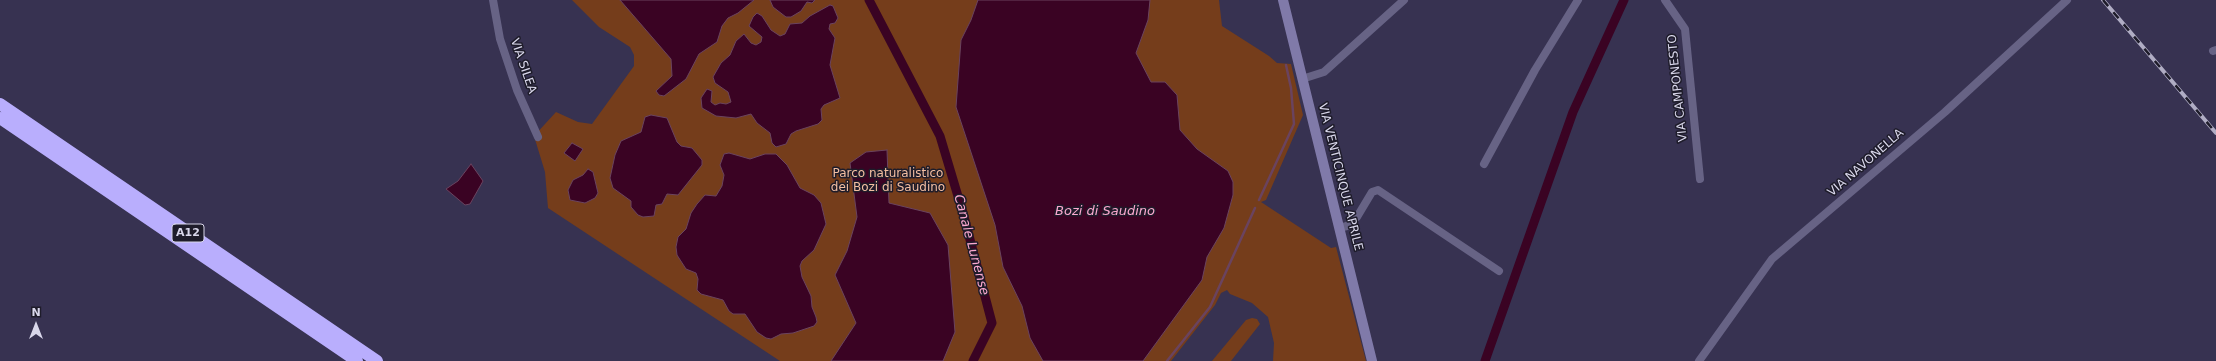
<!DOCTYPE html>
<html>
<head>
<meta charset="utf-8">
<style>
	body { margin:0 }
	#map { position:relative; width:2216px; height:361px; overflow:hidden; background:#373251; font-family:"DejaVu Sans",sans-serif }
	canvas { display:block }
	.north { position:absolute; left:16px; top:305px; width:40px; height:40px; -webkit-text-stroke:3px #1e1c2a; paint-order:stroke; rotate:0deg; font-size:11px; font-weight:700; line-height:16px; text-align:center; color:#d9d7eb }
	.north::after { content:''; display:block; margin:auto; width:14px; height:18px; background:#d9d7eb; clip-path:polygon(50% 0,100% 100%,50% 72%,0 100%) }
</style>
</head>
<body>
<div id="map">
<canvas width="2216" height="361"></canvas>
<div class="north">N</div>
</div>
<script>
const ctx = document.querySelector('canvas').getContext('2d');
ctx.lineJoin = 'round';
function fill(path, color) {
  ctx.fillStyle = color;
  ctx.fill(path, 'evenodd');
}
function poly(rows) {
  const path = new Path2D();
  for (const r of rows) {
    path.moveTo(r[0], r[1]);
    for (let i = 2; i < r.length; i += 2) path.lineTo(r[i], r[i + 1]);
  }
  return path;
}
function trace(path, color, width, dash) {
  ctx.strokeStyle = color;
  ctx.lineWidth = width;
  ctx.lineCap = dash ? 'butt' : 'round';
  ctx.setLineDash(dash || []);
  ctx.stroke(path);
}
function drawText(font, color, halo, rows, align = 'center') {
  ctx.font = font + ' "DejaVu Sans",sans-serif';
  ctx.lineWidth = 3;
  ctx.setLineDash([]);
  ctx.textBaseline = 'middle';
  ctx.strokeStyle = halo;
  ctx.fillStyle = color;
  for (const [text, x, y, turn = 0] of rows) {
    ctx.save();
    ctx.translate(x, y);
    ctx.rotate((+turn || 0) * Math.PI / 180);
    ctx.textAlign = isNaN(turn) ? turn : align;
    if (halo) ctx.strokeText(text, 0, 0);
    ctx.fillText(text, 0, 0);
    ctx.restore();
  }
}
const green = poly([
	[572,0,1219,0,1222,26,1269,56,1277,63,1291,64,1303,115,1266,200,1261,202,1331,248,1336,247,1366,361,1273,361,1274,343,1268,317,1252,303,1230,294,1227,290,1221,293,1215,305,1171,361,780,361,548,208,545,172,534,136,556,112,578,122,592,124,634,66,634,55,630,47,599,27],
	[1252,318,1257,319,1260,324,1231,361,1212,361,1246,320]
]);
const water = poly([
	[620,0,754,0,738,13,728,18,722,26,717,42,699,54,686,79,664,96,659,95,656,91,672,76,671,59,620,0],
	[770,0,815,0,812,3,807,2,801,11,791,17,786,17,773,7,770,0],
	[978,0,1150,0,1148,20,1136,53,1151,82,1165,82,1177,95,1180,130,1197,149,1228,171,1233,182,1233,195,1224,228,1207,257,1202,280,1143,361,1043,361,1030,338,1022,306,1003,267,995,225,956,107,961,40,971,20,978,0],
	[830,5,833,6,838,18,835,23,830,24,829,29,835,38,830,65,840,98,824,105,821,109,822,120,818,124,796,131,791,134,786,144,776,147,772,143,770,133,757,123,751,114,736,118,716,116,702,108,701,98,707,89,712,91,711,102,715,105,720,103,726,104,731,102,728,92,715,83,713,77,721,63,730,55,736,41,744,34,751,43,756,45,761,42,762,37,749,26,753,17,757,13,762,16,771,30,780,36,785,34,790,24,802,23,810,16,830,5],
	[651,115,667,118,677,142,681,146,692,148,702,160,702,165,678,195,667,194,662,204,656,205,654,216,643,217,638,215,631,207,631,201,613,188,610,178,615,155,621,141,641,132,645,117,651,115],
	[572,143,583,149,575,161,564,153,572,143],
	[887,150,889,203,930,213,948,245,955,332,943,361,831,361,856,323,835,275,847,251,857,217,850,163,866,152,887,150],
	[729,153,750,159,765,154,776,154,787,165,800,188,814,195,821,203,826,224,814,250,802,261,800,266,802,277,811,296,812,307,816,317,817,322,814,326,793,333,781,334,771,339,766,338,757,332,745,314,733,314,729,311,723,300,701,294,697,290,698,279,696,273,686,269,677,255,676,247,678,237,686,229,691,213,697,204,705,195,716,196,722,186,724,175,720,165,724,154,729,153],
	[471,164,483,181,470,204,465,205,446,189,458,181,471,164],
	[588,169,593,172,598,193,595,198,585,203,570,200,568,190,573,180,583,175,588,169]
]);
const stream = poly([
	[1259,200,1294,124,1291,88,1286,65],
	[1167,361,1210,307,1255,208]
]);
const canal = poly([
	[869,0,940,136,963,213,992,323,973,361],
	[1485,361,1573,112,1624,0]
]);
const street = poly([
	[493,0,500,39,517,90,538,137],
	[1665,0,1685,29,1700,179],
	[2213,51,2216,50],
	[1302,79,1324,72,1404,0],
	[1484,164,1535,70,1578,0],
	[1339,228,1347,226,1357,217,1372,192,1378,190,1499,271],
	[1699,361,1772,259,1945,112,2067,0]
]);
const secondary = poly([
	[1283,0,1372,361]
]);
const highway = poly([
	[0,104,377,361],
	[0,118,357,361]
]);
const rail = poly([
	[2103,0,2216,133]
]);
const shields = [
	[188,233,32]
];
const shieldNames = [
	["A12",188,233]
];
const streetNames = [
	["VIA SILEA",523,66,71],
	["VIA CAMPONESTO",1678,88,-96],
	["VIA NAVONELLA",1866,163,-41],
	["VIA VENTICINQUE APRILE",1340,177,76]
];
const parkNames = [
	["Parco naturalistico",888,174],
	["dei Bozi di Saudino",888,188]
];
const waterNames = [
	["Bozi di Saudino",1105,212],
	["Canale Lunense",971,245,75]
];
fill(green, '#753d1b');
fill(water, '#3a0323');
trace(water, '#6a435f', 1);
trace(stream, '#6a435f', 2.5);
trace(canal, '#3a0323', 9);
trace(street, '#676385', 8);
trace(secondary, '#807aa9', 10);
trace(highway, '#b9aefd', 12);
trace(rail, '#b0adc4', 4);
trace(rail, '#1e1c2a', 2.5, [8]);
for (const [x, y, w] of shields) {
  const box = new Path2D();
  box.roundRect(x - w / 2, y - 9, w, 18, 3);
  ctx.fillStyle = '#1e1c2a';
  ctx.fill(box);
  trace(box, '#d9d7eb', 1);
}
drawText('bold 11px', '#d9d7eb', null, shieldNames);
drawText('12px', '#d9d7eb', '#1e1c2a', streetNames);
drawText('12px', '#f3bea1', '#1e1c2a', parkNames);
drawText('italic 13px', '#fba8cf', '#1e1c2a', waterNames);
</script>
</body>
</html>
